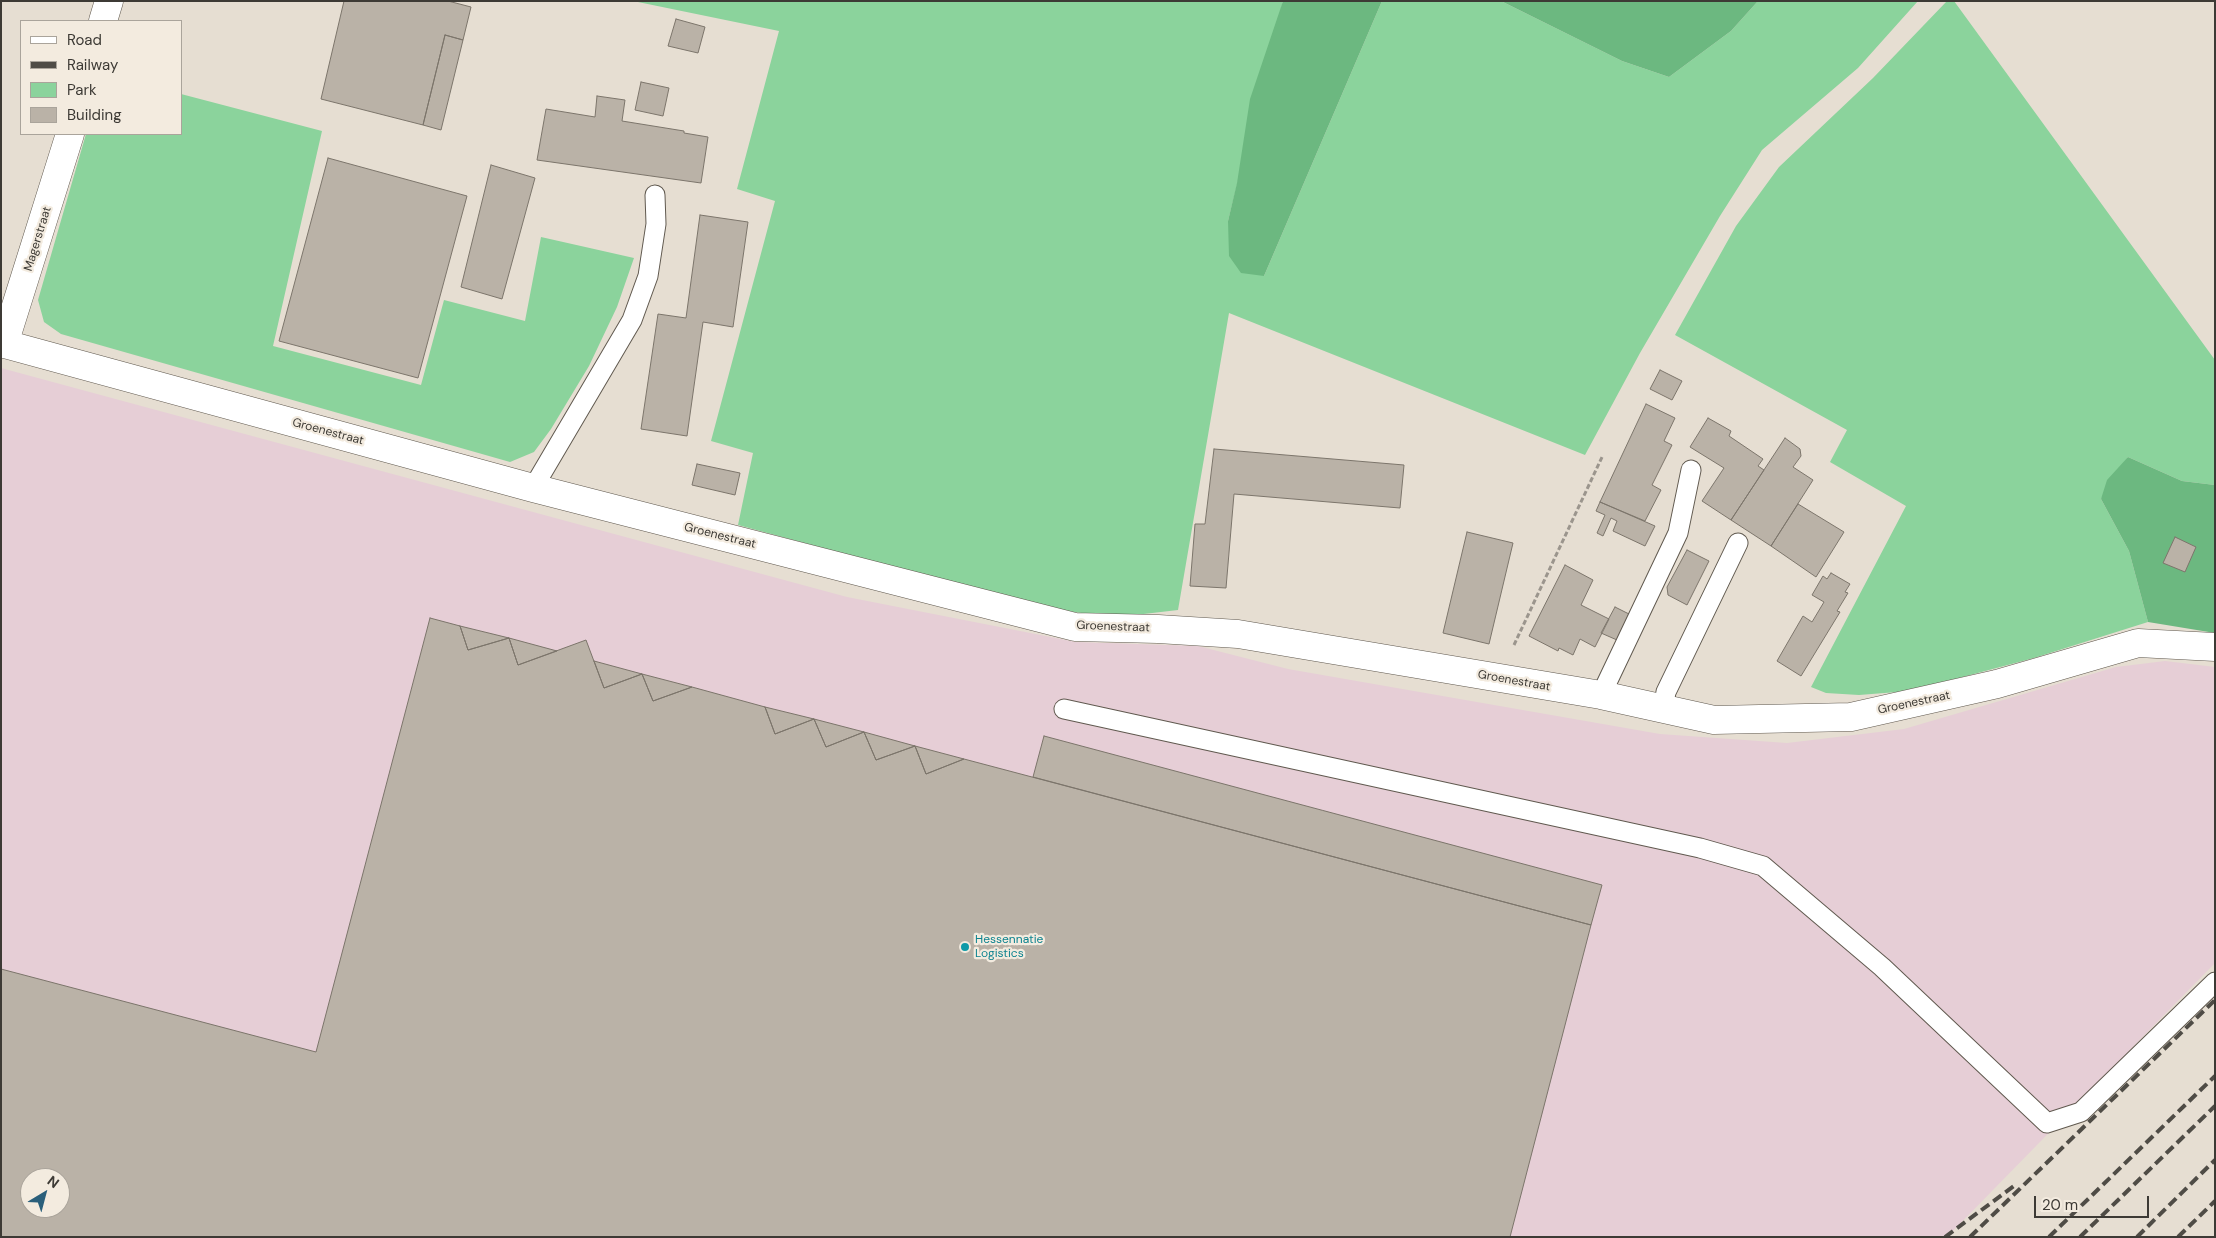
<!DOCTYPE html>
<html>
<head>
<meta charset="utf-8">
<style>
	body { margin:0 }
	#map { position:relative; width:2216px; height:1238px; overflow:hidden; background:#e6ded2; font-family:"DM Sans",sans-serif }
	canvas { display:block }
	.frame { position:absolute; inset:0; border:2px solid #3d3a35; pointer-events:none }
	.legend { position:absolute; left:20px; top:20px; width:162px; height:115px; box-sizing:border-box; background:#f3ebdf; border:1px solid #aaa49b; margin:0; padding:6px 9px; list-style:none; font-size:15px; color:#3d3a35 }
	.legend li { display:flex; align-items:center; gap:10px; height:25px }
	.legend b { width:25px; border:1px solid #aaa49b }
	.north { position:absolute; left:20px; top:1168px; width:50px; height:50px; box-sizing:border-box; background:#f3ebdf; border:1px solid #aaa49b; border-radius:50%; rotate:37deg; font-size:14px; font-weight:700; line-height:20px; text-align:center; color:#3d3a35 }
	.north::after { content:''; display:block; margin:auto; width:18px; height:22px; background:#2a5f7b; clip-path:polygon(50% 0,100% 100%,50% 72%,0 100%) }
	.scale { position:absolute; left:2034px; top:1196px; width:115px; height:22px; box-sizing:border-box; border:2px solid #3d3a35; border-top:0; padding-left:6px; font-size:15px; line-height:18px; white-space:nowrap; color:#3d3a35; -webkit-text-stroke:4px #f3ebdf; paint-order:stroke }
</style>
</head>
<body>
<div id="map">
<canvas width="2216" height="1238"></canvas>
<div class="frame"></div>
<ul class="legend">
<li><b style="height:6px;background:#fff"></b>Road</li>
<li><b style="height:6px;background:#4f4c46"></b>Railway</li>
<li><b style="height:14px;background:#8bd39c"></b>Park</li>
<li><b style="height:14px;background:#bab2a7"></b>Building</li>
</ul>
<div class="north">N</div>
<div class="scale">20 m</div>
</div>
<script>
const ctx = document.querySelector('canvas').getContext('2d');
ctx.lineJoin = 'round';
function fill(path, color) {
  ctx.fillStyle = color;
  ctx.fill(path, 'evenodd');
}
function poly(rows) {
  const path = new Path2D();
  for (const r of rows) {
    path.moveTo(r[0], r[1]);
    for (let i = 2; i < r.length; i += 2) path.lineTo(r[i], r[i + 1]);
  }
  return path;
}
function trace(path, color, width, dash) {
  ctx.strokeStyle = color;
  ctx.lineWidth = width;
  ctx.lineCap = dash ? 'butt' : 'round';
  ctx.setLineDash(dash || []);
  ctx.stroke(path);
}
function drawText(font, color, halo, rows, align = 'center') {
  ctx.font = font + ' "DM Sans",sans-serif';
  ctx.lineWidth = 4.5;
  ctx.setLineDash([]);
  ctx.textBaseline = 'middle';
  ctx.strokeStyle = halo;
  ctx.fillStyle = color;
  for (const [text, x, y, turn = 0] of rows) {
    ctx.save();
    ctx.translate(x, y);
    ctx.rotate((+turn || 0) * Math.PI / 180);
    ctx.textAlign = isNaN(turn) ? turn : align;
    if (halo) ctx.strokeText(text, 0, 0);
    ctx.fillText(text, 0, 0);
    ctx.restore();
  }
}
const industrial = poly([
	[1,368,847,597,1076,642,1198,646,1288,669,1660,734,1787,743,1904,729,2116,667,2165,661,2215,667,2215,963,1947,1237,1,1237],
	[30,1178,60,1178,60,1208,30,1208]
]);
const green = poly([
	[633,1,1283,1,1228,221,1264,276,1382,1,1501,1,1622,61,1669,77,1731,31,1758,1,1918,1,1858,68,1762,150,1720,216,1640,353,1585,455,1229,313,1178,610,1135,615,1104,616,1044,608,738,525,753,453,711,441,775,201,737,189,779,31],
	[1947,1,1954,1,2215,360,2215,485,2182,481,2128,457,2101,499,2129,551,2148,622,2034,658,1910,691,1859,695,1826,693,1811,687,1906,506,1830,462,1847,430,1675,335,1736,226,1779,167,1873,78],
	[181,94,322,131,273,346,421,385,444,300,525,321,541,237,634,258,617,307,589,366,551,429,534,452,510,462,61,334,44,322,38,300,86,134,181,134]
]);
const forest = poly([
	[1283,1,1382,1,1264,276,1241,273,1229,256,1228,221,1237,183,1250,99],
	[1501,1,1758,1,1731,31,1669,77,1622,61],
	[2128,457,2182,481,2215,485,2215,633,2148,622,2129,551,2101,499,2107,480]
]);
const building = poly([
	[344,1,448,1,471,7,463,40,445,35,423,125,321,99,344,1],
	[676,19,705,27,698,53,668,46,676,19],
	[445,35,463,40,441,130,423,125,445,35],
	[641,82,669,88,663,116,635,110,641,82],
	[597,96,625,100,622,121,684,131,684,133,708,137,701,183,537,160,546,109,595,117,597,96],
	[328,158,467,196,418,378,279,341,328,158],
	[491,165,535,178,502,299,461,287,491,165],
	[700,215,748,222,733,327,703,322,687,436,641,429,658,314,686,318,700,215],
	[1660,370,1682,381,1672,400,1650,389,1660,370],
	[1646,404,1675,418,1664,441,1672,445,1652,485,1661,490,1645,521,1600,502,1646,404],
	[1708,418,1731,431,1729,436,1763,459,1758,466,1764,470,1731,520,1702,501,1724,468,1690,447,1708,418],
	[1785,438,1800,449,1801,456,1793,467,1813,480,1771,546,1731,520,1785,438],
	[1214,449,1404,465,1400,508,1234,494,1226,588,1190,586,1195,524,1205,524,1214,449],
	[697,464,740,473,735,495,692,485,697,464],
	[1600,502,1655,526,1645,546,1613,531,1617,521,1611,518,1603,536,1597,533,1605,515,1596,511,1600,502],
	[1798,504,1844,532,1816,577,1771,546,1798,504],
	[1467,532,1513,543,1489,644,1443,633,1467,532],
	[2175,537,2196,547,2185,572,2163,563,2175,537],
	[1687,550,1709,561,1687,605,1668,595,1667,587,1687,550],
	[1565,565,1593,580,1581,605,1609,619,1595,647,1580,639,1573,655,1559,648,1558,651,1529,636,1565,565],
	[1831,573,1850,584,1845,592,1848,593,1837,611,1840,612,1801,676,1777,661,1803,616,1812,622,1824,602,1812,595,1823,576,1827,579,1831,573],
	[1615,607,1629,614,1617,640,1601,633,1615,607],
	[430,618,460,626,468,650,509,638,518,665,586,640,604,688,642,674,653,701,692,687,765,707,775,734,814,719,826,747,864,732,876,760,915,746,926,774,964,759,1591,925,1510,1237,1,1237,1,969,316,1052,430,618],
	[30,1178,60,1178,60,1208,30,1208,30,1178],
	[460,626,509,638,468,650,460,626],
	[509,638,557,651,518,665,509,638],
	[594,661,642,674,604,688,594,661],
	[642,674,692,687,653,701,642,674],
	[765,707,814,719,775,734,765,707],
	[814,719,864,732,826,747,814,719],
	[864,732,915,746,876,760,864,732],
	[1044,736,1602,885,1591,925,1033,777,1044,736],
	[915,746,964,759,926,774,915,746]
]);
const path = poly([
	[1514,645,1603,455]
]);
const service = poly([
	[533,488,632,320,648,276,656,224,655,195],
	[1601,695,1678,533,1691,470],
	[1064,709,1700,848,1763,866,1882,967,2047,1123,2081,1112,2215,982],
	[1663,709,1666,692,1738,543]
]);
const minor = poly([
	[103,21,109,1],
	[1,343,533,488,1075,627,1158,629,1238,634,1601,695,1714,720,1851,717,1997,684,2138,643,2215,647],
	[4,344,70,134]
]);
const rail = poly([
	[1945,1237,2014,1186],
	[1970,1237,2215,1000],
	[2049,1237,2215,1076],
	[2080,1237,2215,1106],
	[2137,1237,2215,1160],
	[2178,1237,2215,1201]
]);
const markers = [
	[965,947,5,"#0f9aa8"]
];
const streetNames = [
	["Magerstraat",38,239,-73],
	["Groenestraat",328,432,15],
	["Groenestraat",720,536,14],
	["Groenestraat",1113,627,2],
	["Groenestraat",1514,681,10],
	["Groenestraat",1914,703,-12]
];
const cultureNames = [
	["Hessennatie",975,940],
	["Logistics",975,954]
];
fill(industrial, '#e6ced6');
fill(green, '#8bd39c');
fill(forest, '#6cb880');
fill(building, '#bab2a7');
trace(building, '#7c756b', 1);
trace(service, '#60594f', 21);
trace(minor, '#60594f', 29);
trace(path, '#9b958d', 3, [5, 2.5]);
trace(service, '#fff', 19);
trace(minor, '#fff', 28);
trace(rail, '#4f4c46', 4, [10, 5]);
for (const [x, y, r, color] of markers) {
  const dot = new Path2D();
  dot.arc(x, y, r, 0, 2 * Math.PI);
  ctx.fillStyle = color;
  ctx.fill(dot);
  trace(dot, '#f3ebdf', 2);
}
drawText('12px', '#3d3a35', '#f3ebdf', streetNames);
drawText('12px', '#0d838f', '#f3ebdf', cultureNames, 'left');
</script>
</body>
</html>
